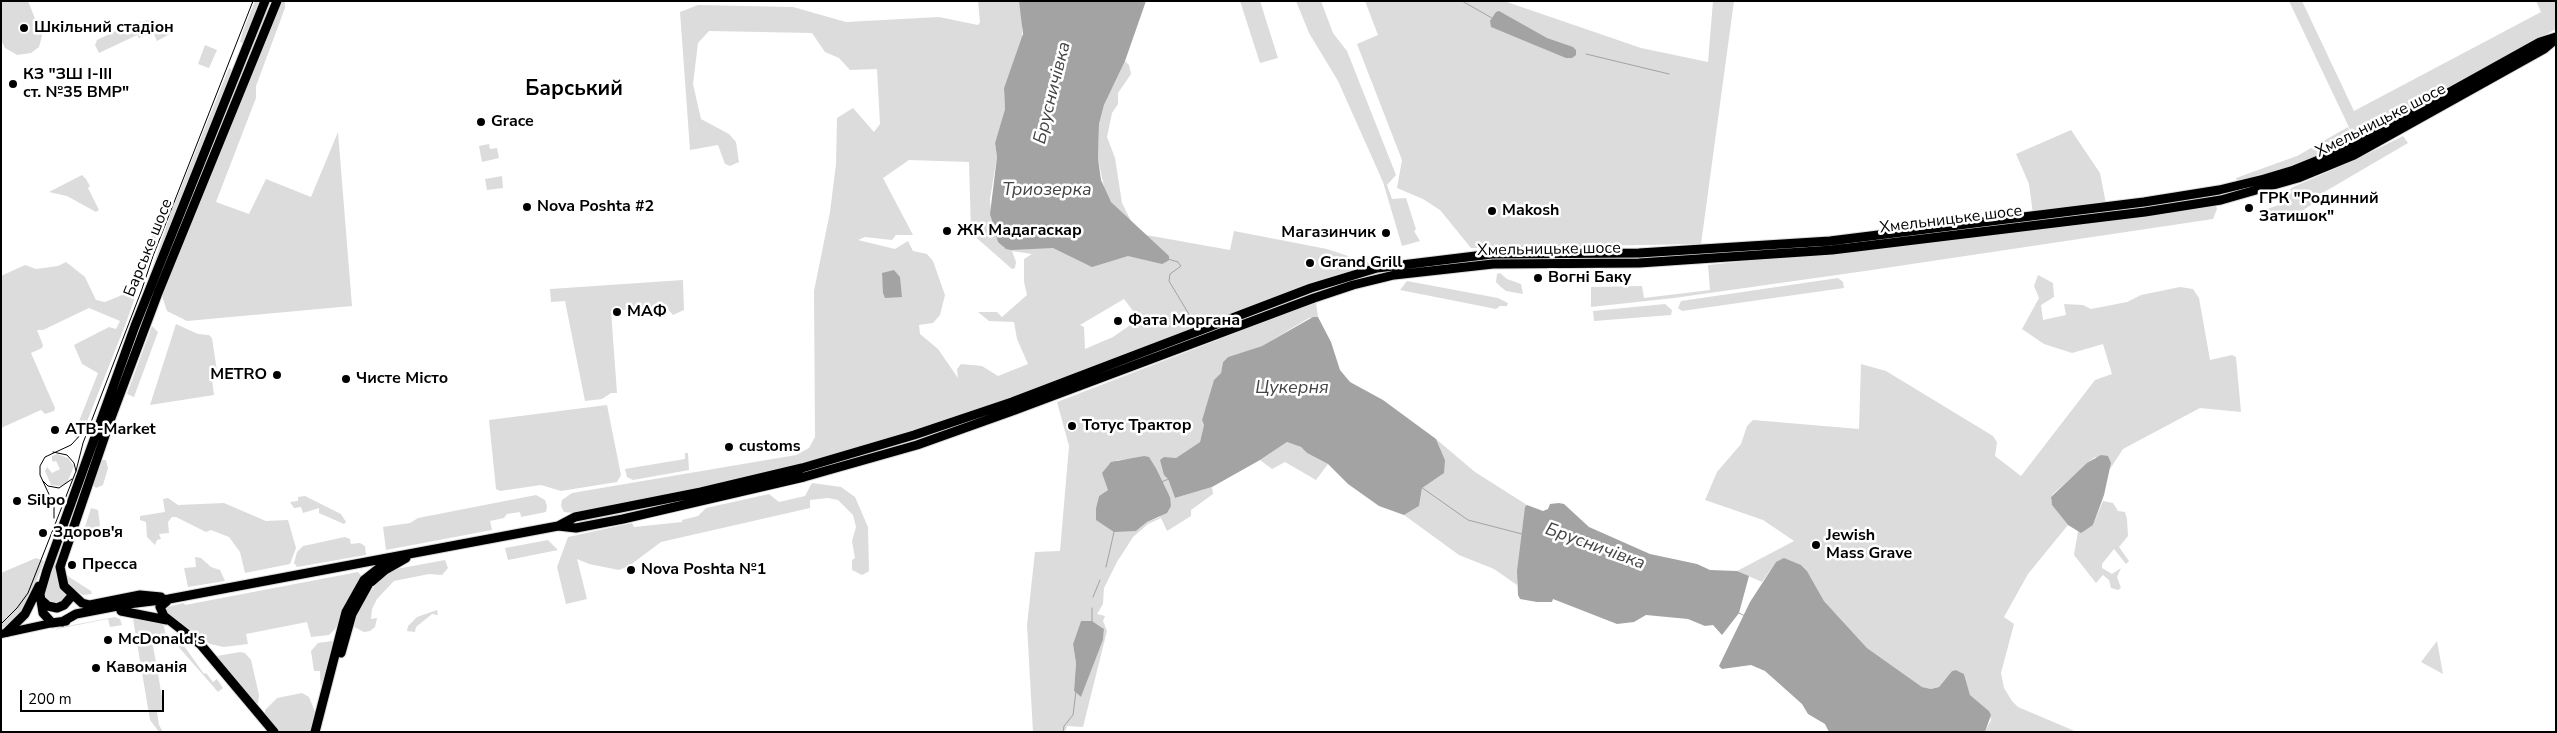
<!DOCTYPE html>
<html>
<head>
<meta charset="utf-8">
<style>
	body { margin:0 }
	#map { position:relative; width:2557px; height:733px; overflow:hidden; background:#fff; font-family:"Nunito Sans",sans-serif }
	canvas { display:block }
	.frame { position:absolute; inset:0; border:2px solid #000; pointer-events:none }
	.scale { position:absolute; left:20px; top:690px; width:144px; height:22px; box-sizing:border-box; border:2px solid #000; border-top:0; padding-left:6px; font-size:15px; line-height:18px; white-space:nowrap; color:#000; -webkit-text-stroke:4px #fff; paint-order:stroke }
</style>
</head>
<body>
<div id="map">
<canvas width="2557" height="733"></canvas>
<div class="frame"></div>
<div class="scale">200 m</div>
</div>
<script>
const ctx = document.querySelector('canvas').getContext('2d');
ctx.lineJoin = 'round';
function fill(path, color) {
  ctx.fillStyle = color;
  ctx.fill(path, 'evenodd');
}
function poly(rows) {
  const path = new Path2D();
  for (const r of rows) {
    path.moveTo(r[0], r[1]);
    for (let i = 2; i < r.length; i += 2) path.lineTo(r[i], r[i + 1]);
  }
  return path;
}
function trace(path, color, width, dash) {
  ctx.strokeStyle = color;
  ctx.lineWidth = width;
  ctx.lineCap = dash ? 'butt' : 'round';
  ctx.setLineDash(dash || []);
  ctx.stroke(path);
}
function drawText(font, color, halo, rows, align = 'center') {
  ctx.font = font + ' "Nunito Sans",sans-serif';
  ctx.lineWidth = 5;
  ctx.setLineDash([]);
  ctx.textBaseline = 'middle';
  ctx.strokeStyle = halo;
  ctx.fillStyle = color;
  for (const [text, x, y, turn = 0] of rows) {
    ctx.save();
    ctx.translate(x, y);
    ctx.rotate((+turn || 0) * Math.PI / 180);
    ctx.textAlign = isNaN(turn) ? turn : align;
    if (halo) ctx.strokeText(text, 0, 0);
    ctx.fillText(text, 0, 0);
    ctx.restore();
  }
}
const green = poly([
	[1,1,28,1,42,36,39,47,31,53,17,55,5,48,1,40],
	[255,1,262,1,243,43,240,42,243,31],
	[281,1,285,1,285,8,256,86,256,98,216,202,249,214,266,179,311,197,338,132,352,306,187,321,167,311,162,296],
	[978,1,1019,1,1022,14,1022,40,1004,88,1005,109,995,143,997,157,990,199,991,218,995,233,1004,248,1155,247,1146,235,1230,250,1234,231,1327,249,1372,264,1309,283,1051,383,913,432,780,471,629,503,574,513,564,512,561,506,562,500,572,493,796,455,809,448,815,437,814,291,830,212,836,164,837,118,853,108,874,132,880,124,877,69,850,70,839,58,825,52,812,33,709,31,698,43,693,84,701,119,729,134,736,142,739,162,730,166,725,164,718,145,690,150,680,12,698,5,793,7,846,22,939,17,978,25,980,22],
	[909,160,969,162,971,233,1012,269,1015,268,1016,262,1012,251,1032,254,1024,259,1024,282,1027,295,1002,317,997,312,978,312,989,321,1014,322,1017,339,1028,364,998,376,982,366,961,364,957,369,958,378,938,349,920,334,919,325,933,323,940,315,945,295,933,261,927,254,913,251,908,241,895,249,858,240,865,237,892,240,896,235,913,235,883,178],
	[882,273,899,275,902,297,884,296],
	[1124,299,1139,319,1113,337,1085,349,1084,327,1080,325],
	[1240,1,1260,1,1278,58,1260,63],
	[1296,1,1321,1,1333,33,1347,51,1396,175,1387,185,1392,199,1406,198,1416,229,1414,231,1420,241,1402,246,1383,182,1338,81,1309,33],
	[1365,1,1504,1,1641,48,1708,62,1713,1,1734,1,1701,244,1471,248,1440,210,1423,199,1397,188,1402,160,1357,44,1378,35],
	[2289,1,2302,1,2354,111,2541,12,2536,1,2556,1,2556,29,2355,140],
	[150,20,166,27,170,34,157,41,153,32,139,38,137,35,99,53,95,45,97,40,132,23],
	[205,45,217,50,209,68,198,64],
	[1125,61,1129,65,1131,74,1118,93,1118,104,1112,113,1107,137,1115,158,1122,203,1132,223,1111,202,1105,192,1098,158,1099,124,1104,105],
	[229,68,231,69,231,77,144,292,172,210],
	[242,70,244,72,61,554,57,553,104,415],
	[2348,127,2354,140,2345,144,2342,139,2337,142,2340,147,2327,153,2276,172,2237,181,2236,178,2297,156],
	[2071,130,2100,173,2106,204,2033,214,2029,184,2016,154],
	[2403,136,2408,143,2314,198,2311,205,2291,218,2282,217,2275,212,2268,215,2261,214,2260,211,2279,205,2283,195,2293,187,2355,160],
	[489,144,490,149,497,148,499,158,482,162,479,146],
	[82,175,86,179,90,186,88,188,99,210,96,212,67,196,49,192],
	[502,176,503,188,487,190,485,179],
	[2215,204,2217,209,2213,219,1865,271,1674,298,1591,307,1591,287,1642,286,1644,298,1710,290,1708,265,2048,229],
	[162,207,166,209,126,323,84,429,77,439,74,434,98,373,82,364,74,345,109,327,116,329,120,321,89,308,43,330,37,330,43,345,42,348,31,353,55,408,54,411,45,414,41,410,1,428,1,276,25,265,36,269,58,266,66,262,85,277,96,300,105,302,132,291],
	[1500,273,1507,279,1521,284,1523,294,1506,291,1501,287,1496,282,1497,274],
	[2038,275,2053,283,2054,297,2041,305,2043,320,2066,315,2064,304,2083,305,2091,309,2127,302,2141,295,2180,287,2193,289,2199,298,2210,360,2232,355,2236,357,2241,412,2200,408,2123,449,2110,469,2109,464,2095,457,2053,494,2051,497,2052,505,2068,525,2028,574,2004,617,2014,624,2001,673,2004,688,2012,701,2018,707,2077,732,1985,732,1991,720,1989,711,1970,695,1964,674,1956,670,1952,671,1939,687,1931,689,1922,687,1867,648,1824,601,1807,571,1801,565,1776,562,1762,582,1737,571,1794,541,1763,520,1705,500,1717,472,1741,444,1747,426,1753,420,1859,429,1861,364,1886,371,1993,436,1997,442,1995,456,2021,476,2095,380,2112,374,2103,344,2072,353,2044,344,2022,329,2039,298,2034,286],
	[1838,278,1843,282,1844,288,1682,311,1678,308,1681,301],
	[683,280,684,310,673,315,665,306,611,311,617,393,611,393,602,399,585,401,565,301,551,302,550,289],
	[1407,281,1498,298,1508,303,1507,306,1500,306,1496,309,1400,290],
	[1316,302,1318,317,1309,318,1262,346,1228,357,1223,362,1221,373,1214,381,1202,420,1204,425,1200,442,1176,458,1168,479,1175,498,1212,487,1213,494,1191,510,1191,516,1167,531,1161,518,1148,524,1133,537,1117,562,1104,588,1103,604,1097,614,1105,616,1103,621,1107,631,1083,727,1067,726,1065,732,1033,732,1027,625,1035,552,1060,551,1069,446,1057,402],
	[1144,456,1157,470,1170,497,1160,517,1147,522,1136,531,1096,508,1099,496,1108,490,1117,460,1133,459],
	[1081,621,1092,621,1104,629,1103,640,1081,697,1074,691,1076,663,1073,644],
	[1665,304,1672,310,1671,315,1594,321,1593,311],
	[176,324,198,334,209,335,212,338,217,371,211,372,214,395,150,405],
	[152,326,158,332,134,397,127,394],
	[607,405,621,475,617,482,561,491,541,485,500,491,496,489,489,420],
	[1436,439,1475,472,1527,505,1517,585,1494,569,1459,555,1404,515,1419,506,1422,488,1445,460],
	[1287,442,1301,447,1307,453,1328,464,1316,480,1285,462,1272,469,1260,460],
	[685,453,688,453,689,470,633,480,627,477,625,469,685,459],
	[57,454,68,458,74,466,67,483,60,486,51,485,45,471,47,467,52,473,60,469,56,461,53,462,52,460,52,456],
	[102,460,106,460,108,468,103,485,96,488,93,485],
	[812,483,841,487,855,497,868,527,869,571,866,573,862,575,852,570,852,560,855,558,852,541,856,527,853,515,838,500,828,498,810,500,810,508,661,542,629,566,619,570,589,564,577,559,587,599,566,604,557,567,568,537,632,523,634,527,682,522,682,520,698,516,706,508,769,494,779,502,805,496],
	[536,495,545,500,547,506,546,512,521,517,520,512,507,514,504,518,490,521,492,530,386,550,383,527,410,523,418,518],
	[305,496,341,514,346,522,344,524,319,513,319,508,303,513,301,507,294,508,290,502,298,501,298,497],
	[168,498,178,505,224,503,266,521,288,520,296,548,290,564,245,573,240,552,229,537,211,530,206,532,176,517,172,517,168,522,169,533,159,534,161,539,157,540,155,545,147,537,146,522,140,520,140,516,165,512,163,499],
	[2103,501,2113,503,2118,511,2125,512,2127,519,2128,536,2119,547,2129,561,2126,564,2114,549,2102,564,2102,568,2112,574,2121,568,2117,577,2121,588,2118,590,2111,588,2109,580,2103,575,2096,583,2074,555,2078,531,2081,532,2093,525],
	[91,508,98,510,100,525,96,535,84,530],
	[345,537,350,539,351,544,360,543,365,546,366,555,297,567,294,563,297,552,303,546],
	[548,540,558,550,508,560,505,548],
	[55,556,59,557,58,580,68,594,59,604,45,599,44,590],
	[195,557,201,558,211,567,220,570,225,581,188,587,184,568,196,567],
	[36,558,44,561,27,607,8,626,1,628,1,573],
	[445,560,448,568,442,575,429,574,394,581,377,599,372,609,371,619,377,618,375,627,370,631,364,632,354,627,355,619,364,601,382,576,391,570],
	[358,572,363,578,338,626,329,635,311,637,307,622,246,634,248,644,224,647,210,644,166,612,167,607,184,603,185,605],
	[66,575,91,591,92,594,83,595,72,588,68,584],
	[437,610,438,615,432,614,416,627,415,632,407,631,408,626,417,617],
	[115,617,120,619,122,625,110,627,108,619,57,629,55,633,57,628],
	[133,619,151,620,161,622,164,626,166,637,152,640,164,708,157,712,159,725,163,732,159,732,150,720],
	[174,633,177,637,176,639,180,645,182,643,204,674,206,673,213,682,217,679,223,688,218,692,170,637],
	[332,641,334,642,321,694,320,671,314,671,311,651,318,643],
	[2437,641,2443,674,2421,662],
	[240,652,245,653,251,660,259,695,258,703,255,706,217,656],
	[302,693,309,697,315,712,313,732,278,732,265,716,265,710,277,698]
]);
const water = poly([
	[1019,1,1146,1,1125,61,1104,105,1099,124,1098,158,1101,180,1111,202,1169,256,1169,260,1166,262,1162,264,1128,256,1092,267,1053,248,1011,250,1006,249,998,242,990,214,997,157,995,143,1005,109,1004,88,1023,34],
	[1499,11,1547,38,1573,47,1576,50,1576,55,1572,58,1566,58,1491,27,1490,21,1496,12],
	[894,270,900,277,902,297,885,298,883,293,882,273],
	[1313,317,1318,317,1331,342,1340,370,1350,382,1383,400,1436,439,1445,460,1444,473,1422,488,1419,506,1404,515,1379,506,1348,484,1328,464,1307,453,1301,447,1287,442,1260,460,1212,487,1175,498,1168,479,1164,475,1160,460,1164,457,1176,458,1200,442,1204,425,1202,420,1214,380,1221,373,1223,362,1228,357,1262,346],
	[2101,455,2108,456,2111,463,2104,495,2093,525,2081,533,2068,525,2052,505,2051,497,2087,463],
	[1144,456,1149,457,1157,470,1170,497,1171,506,1167,513,1147,522,1136,531,1114,532,1096,520,1096,508,1099,496,1108,490,1102,473,1111,462],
	[1559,503,1564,504,1589,527,1650,554,1697,564,1710,570,1737,571,1749,576,1739,613,1722,635,1713,625,1705,626,1688,619,1646,615,1634,622,1617,624,1553,599,1552,602,1537,602,1520,599,1518,595,1517,571,1525,507,1527,505,1543,511,1548,509,1550,504],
	[1784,558,1801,565,1807,571,1824,601,1867,648,1922,687,1931,689,1939,687,1952,671,1956,670,1964,674,1970,695,1989,711,1991,715,1985,732,1829,732,1825,724,1808,714,1802,704,1765,671,1751,665,1722,669,1719,666,1750,602,1776,562],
	[1081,621,1092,621,1104,629,1103,640,1081,697,1074,691,1076,663,1073,644]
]);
const stream = poly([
	[1462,1,1492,18],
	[1586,54,1669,74],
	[1168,259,1178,262,1181,266,1170,274,1169,281,1190,316],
	[1161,482,1169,479],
	[1421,487,1468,520,1522,534],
	[1106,567,1114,532],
	[1093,597,1100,580],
	[1092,608,1092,622],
	[1737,612,1745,616],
	[1063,732,1064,726,1073,715,1076,691]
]);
const major = poly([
	[1,634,52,623]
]);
const highway = poly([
	[558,526,575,517,701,492,802,468,914,435,1012,402,1311,288,1377,268,1492,254,1639,253,1830,241,2144,202,2219,190,2264,179,2294,170,2351,147,2540,42,2556,37],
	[371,582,385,570,406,558],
	[161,597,140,595,90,605,82,603,64,586,60,567,111,418,158,293,277,1],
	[40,599,48,606,57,608,64,605,70,598],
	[167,601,160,607,164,616,201,645,274,732],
	[121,611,167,620],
	[66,621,52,623,43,613,40,594,47,570,135,326,265,1],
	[62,622,76,614,128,604,169,599,558,526,576,528,623,519,804,477,917,445,1015,410,1314,298,1353,285,1394,275,1493,264,1639,263,1832,250,2145,212,2221,200,2298,178,2354,155,2544,49,2556,39],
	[7,632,25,614,39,586],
	[341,653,352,614,373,576],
	[315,732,346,612,364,580,388,561]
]);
const tram = poly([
	[53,452,67,455,74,463,76,471],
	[43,481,48,486,59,488,72,479],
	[54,518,54,505,40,475,40,466,45,457,71,445,84,431],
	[1,624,17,608,28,593,76,471,83,443,142,289,153,256,253,1]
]);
const markers = [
	[24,28,5,"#000"],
	[13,84,5,"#000"],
	[481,122,5,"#000"],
	[527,207,5,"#000"],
	[2249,208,5,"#000"],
	[1492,211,5,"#000"],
	[947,231,5,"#000"],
	[1386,233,5,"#000"],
	[1310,263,5,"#000"],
	[1538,278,5,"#000"],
	[617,312,5,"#000"],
	[1118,321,5,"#000"],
	[277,375,5,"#000"],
	[346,379,5,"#000"],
	[1072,426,5,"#000"],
	[55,430,5,"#000"],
	[729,447,5,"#000"],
	[17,501,5,"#000"],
	[43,533,5,"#000"],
	[1816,545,5,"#000"],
	[72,565,5,"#000"],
	[631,570,5,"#000"],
	[108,640,5,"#000"],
	[96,668,5,"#000"]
];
const poiNames = [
	["Шкільний стадіон",34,28],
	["КЗ \"ЗШ І-ІІІ",23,75],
	["ст. №35 ВМР\"",23,93],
	["Grace",491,122],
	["ГРК \"Родинний",2259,199],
	["Затишок\"",2259,217],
	["Nova Poshta #2",537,207],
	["Makosh",1502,211],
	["ЖК Мадагаскар",957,231],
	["Магазинчик",1376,233,"right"],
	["Grand Grill",1320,263],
	["Вогні Баку",1548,278],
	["МАФ",627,312],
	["Фата Моргана",1128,321],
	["METRO",267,375,"right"],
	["Чисте Місто",356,379],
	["Тотус Трактор",1082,426],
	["ATB-Market",65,430],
	["customs",739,447],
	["Silpo",27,501],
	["Здоров'я",53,533],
	["Jewish",1826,536],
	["Mass Grave",1826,554],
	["Пресса",82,565],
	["Nova Poshta №1",641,570],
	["McDonald's",118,640],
	["Кавоманія",106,668]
];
const streetNames = [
	["Хмельницьке шосе",2381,121,-27],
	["Хмельницьке шосе",1951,220,-7],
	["Барське шосе",149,248,-68],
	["Хмельницьке шосе",1549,250,-1]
];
const waterNames = [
	["Брусничівка",1053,93,-76],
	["Триозерка",1047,191],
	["Цукерня",1292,389],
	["Брусничівка",1595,547,20]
];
const districtNames = [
	["Барський",574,90]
];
fill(green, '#dcdcdc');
fill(water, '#a3a3a3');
trace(stream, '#a3a3a3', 1);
trace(major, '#dbdbdb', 10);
trace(highway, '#dbdbdb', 11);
trace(major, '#000', 8);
trace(highway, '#000', 9);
trace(tram, '#000', 1);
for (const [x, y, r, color] of markers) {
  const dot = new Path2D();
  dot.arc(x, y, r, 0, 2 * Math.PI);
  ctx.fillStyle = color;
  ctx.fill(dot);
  trace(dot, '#fff', 2);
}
drawText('bold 16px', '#000', '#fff', poiNames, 'left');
drawText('16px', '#000', '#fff', streetNames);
drawText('italic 18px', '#444', '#fff', waterNames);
drawText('bold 21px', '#000', '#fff', districtNames);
</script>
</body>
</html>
